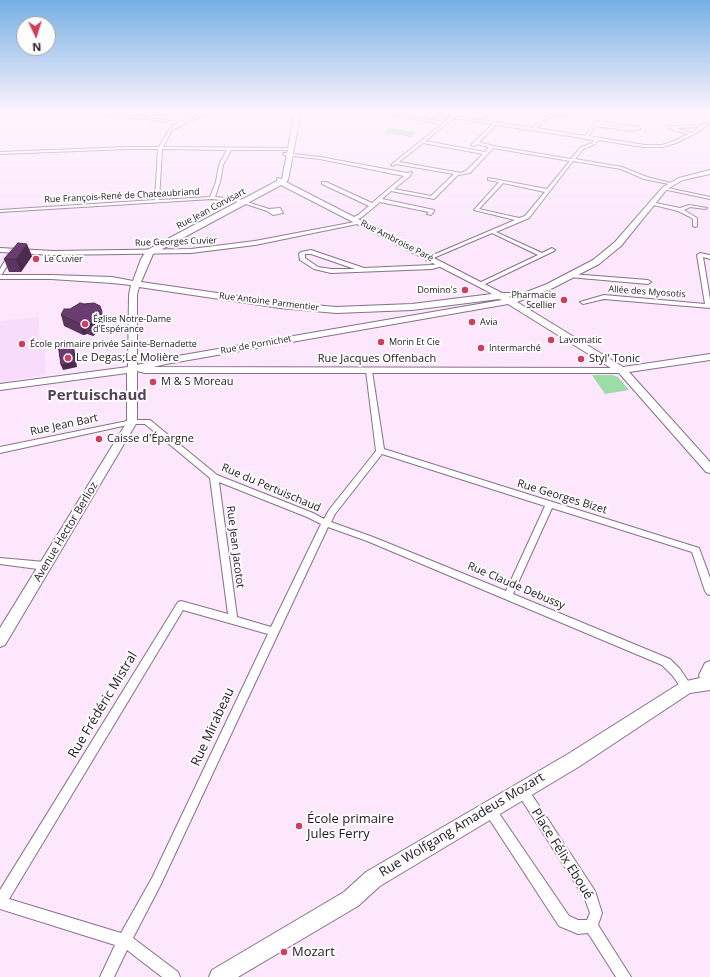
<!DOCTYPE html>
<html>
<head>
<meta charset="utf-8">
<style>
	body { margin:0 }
	#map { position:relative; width:710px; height:977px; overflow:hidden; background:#fce7fd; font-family:"Open Sans",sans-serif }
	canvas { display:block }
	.north { position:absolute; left:16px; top:16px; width:40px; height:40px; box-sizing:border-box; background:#fcfcfc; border:1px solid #a5a2a5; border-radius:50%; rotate:176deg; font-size:11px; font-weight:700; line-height:16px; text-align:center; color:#231a23 }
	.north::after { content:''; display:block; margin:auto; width:14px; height:18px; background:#cf3f5d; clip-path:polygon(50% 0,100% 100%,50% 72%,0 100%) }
</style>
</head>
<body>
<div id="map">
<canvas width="710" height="977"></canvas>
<div class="north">N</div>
</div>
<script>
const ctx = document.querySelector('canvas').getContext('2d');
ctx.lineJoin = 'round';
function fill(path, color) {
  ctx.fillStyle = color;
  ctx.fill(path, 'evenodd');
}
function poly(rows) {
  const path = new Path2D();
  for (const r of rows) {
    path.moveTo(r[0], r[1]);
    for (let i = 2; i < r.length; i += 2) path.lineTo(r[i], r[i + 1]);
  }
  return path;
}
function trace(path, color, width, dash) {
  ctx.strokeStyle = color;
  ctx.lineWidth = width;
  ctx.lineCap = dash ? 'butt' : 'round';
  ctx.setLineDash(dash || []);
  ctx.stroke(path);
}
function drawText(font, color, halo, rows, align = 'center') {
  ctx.font = font + ' "Open Sans",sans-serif';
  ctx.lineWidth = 4;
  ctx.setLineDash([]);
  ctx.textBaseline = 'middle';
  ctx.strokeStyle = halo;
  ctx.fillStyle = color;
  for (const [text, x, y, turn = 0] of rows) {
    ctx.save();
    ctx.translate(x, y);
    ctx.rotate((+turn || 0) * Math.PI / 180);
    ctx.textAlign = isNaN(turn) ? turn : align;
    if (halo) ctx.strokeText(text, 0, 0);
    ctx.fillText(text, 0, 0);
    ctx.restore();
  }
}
const built = poly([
	[39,317,38,338,44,338,46,374,0,383,0,321]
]);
const green = poly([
	[390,128,417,132,412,137,384,133],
	[592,375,612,375,618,377,629,390,605,394]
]);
const street = poly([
	[75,112,94,112,146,117,181,123,204,112,210,112,172,130,163,147,292,148,291,150,231,150,223,165,220,182,215,197,246,200,248,201,247,202,269,209,280,208,283,213,273,215,267,211,240,202,212,199,0,212,0,210,155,200,158,149,129,149,0,154,0,152,129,147,159,147,170,128,178,124,146,119,75,112],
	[162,149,227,150,219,165,216,182,210,197,159,200,162,149],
	[375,112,386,112,445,122,450,117,434,115,435,113,533,128,542,118,551,115,600,112,552,117,544,120,537,128,585,136,597,121,639,127,640,129,632,131,596,126,588,136,644,145,662,145,674,141,688,134,668,128,668,126,702,125,710,119,710,122,698,132,676,143,662,147,644,147,598,140,594,145,583,149,575,159,622,167,647,177,671,183,669,184,644,179,621,169,573,161,529,218,496,232,542,253,552,248,555,250,554,251,481,286,479,285,479,283,538,255,492,233,431,259,426,258,515,220,474,210,499,182,488,180,488,178,547,189,570,161,493,148,470,173,458,175,434,199,391,191,382,199,434,210,434,211,431,215,427,214,429,212,380,202,362,217,356,220,352,220,352,218,358,215,369,206,322,184,322,182,326,182,372,203,404,176,320,159,284,155,283,153,320,157,407,173,412,172,410,176,394,189,431,196,454,174,396,164,393,166,391,165,442,124,375,112],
	[454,118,493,124,471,145,474,146,477,144,489,147,485,152,425,141,454,118],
	[598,123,634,128,597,124,598,123],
	[496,125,583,138,585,139,594,140,592,143,581,147,571,159,493,146,479,142,496,125],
	[699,127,691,133,676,128,699,127],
	[423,143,483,154,466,171,461,173,399,162,423,143],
	[503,183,545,192,525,216,519,218,479,209,503,183],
	[487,112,485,115,479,114,483,112,487,112],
	[663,187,710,197,710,199,663,189,663,187],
	[650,202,680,208,689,205,707,208,705,209,690,207,684,210,697,218,697,226,695,227,693,226,693,219,690,217,678,211,650,204,650,202],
	[360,221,362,222,362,223,255,245,191,253,53,255,0,252,0,248,53,251,191,249,255,241,360,221],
	[311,250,364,268,432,265,443,263,446,265,432,269,331,273,314,269,300,260,299,254,301,252,311,250],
	[305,254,311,254,355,269,331,269,318,267,305,258,305,254],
	[700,253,710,255,710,259,703,257,710,299,710,308,604,299,583,304,580,302,604,295,705,304,697,255,700,253],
	[9,254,14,255,2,274,0,275,0,269,9,254],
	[571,274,648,280,651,282,648,284,569,277,568,276,571,274],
	[369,369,372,371,384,449,699,548,710,578,710,595,707,594,705,591,692,552,552,508,513,594,670,659,680,669,692,687,691,690,687,692,683,690,672,675,662,665,367,541,328,527,160,886,133,938,178,972,180,977,162,977,127,950,114,977,100,977,115,945,0,909,0,890,178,602,181,601,228,614,210,478,145,424,132,424,0,453,0,447,132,420,150,420,217,475,313,513,324,519,329,510,376,451,366,371,369,369],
	[382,454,545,506,506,591,373,537,331,522,335,514,382,454],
	[219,482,307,517,321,524,271,627,237,617,219,482],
	[183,610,268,634,152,878,121,933,9,899,183,610],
	[0,558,45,562,48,564,49,566,48,568,45,570,0,564,0,558],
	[522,784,526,786,595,891,602,913,598,925,631,977,616,977,588,933,578,934,559,926,486,814,484,810,486,806,490,804,494,806,569,916,578,920,587,920,590,913,585,899,518,794,516,790,518,786,522,784]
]);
const secondary = poly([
	[295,112,301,112,288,180,286,182,502,293,511,293,512,295,509,297,511,298,547,284,593,260,615,242,663,187,679,178,710,170,710,174,683,180,667,189,621,246,599,264,553,288,517,302,623,367,710,354,710,360,629,372,710,462,710,473,706,472,619,373,145,373,137,371,137,422,5,645,0,647,0,628,127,422,127,373,0,390,0,384,128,367,129,295,131,285,112,283,51,279,0,279,0,275,51,275,112,277,133,281,141,259,147,250,277,181,277,178,282,179,295,112],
	[281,185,485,290,492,294,412,304,336,307,280,302,141,282,153,254,281,185],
	[139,287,280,308,336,313,412,310,499,299,502,300,166,358,137,365,137,295,139,287],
	[508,304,611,368,153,367,166,364,508,304],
	[710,661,710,690,690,693,580,766,380,886,358,906,238,977,209,977,212,970,344,892,366,872,568,754,682,682,700,678,699,675,705,663,710,661]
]);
const wall = poly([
	[32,256,21,272,9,272,4,259],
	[70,309,105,322,102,328,93,336,87,334,83,335,64,326,61,315]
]);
const shadedWall = poly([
	[27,244,32,256,21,272,16,259],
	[102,312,105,322,102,328,93,336,90,325],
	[84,323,87,334,83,335,80,324],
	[72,341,74,347,77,367,63,370,61,365]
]);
const building = poly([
	[18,243,27,244,16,259,4,259,18,243],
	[80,303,84,304,94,303,100,306,102,312,99,317,90,325,84,323,80,324,61,315,64,309,70,309,80,303],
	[72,341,75,362,61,365,58,344,72,341]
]);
const markers = [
	[36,259,4,"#cf3f5d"],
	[465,290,4,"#cf3f5d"],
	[564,300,4,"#cf3f5d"],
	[472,322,4,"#cf3f5d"],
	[85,324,4,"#cf3f5d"],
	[551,340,4,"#cf3f5d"],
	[381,342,4,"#cf3f5d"],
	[22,344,4,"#cf3f5d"],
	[481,348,4,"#cf3f5d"],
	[68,358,4,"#cf3f5d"],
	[581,359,4,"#cf3f5d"],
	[153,382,4,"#cf3f5d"],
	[99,439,4,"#cf3f5d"],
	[299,826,4,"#cf3f5d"],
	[284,952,4,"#cf3f5d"]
];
const farStreetnames = [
	["Rue François-René de Chateaubriand",122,196,-3],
	["Rue Jean Corvisart",211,209,-28],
	["Rue Ambroise Paré",397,241,27],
	["Rue Georges Cuvier",176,242,-2],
	["Allée des Myosotis",647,292,4],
	["Rue Antoine Parmentier",269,302,7],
	["Rue de Pornichet",256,345,-10]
];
const farPoinames = [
	["Le Cuvier",44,259],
	["Domino's",457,290,"right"],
	["Pharmacie",556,295,"right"],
	["Scellier",556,305,"right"],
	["Église Notre-Dame",93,319],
	["d'Espérance",93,329],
	["Avia",480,322],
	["Lavomatic",559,340],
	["Morin Et Cie",389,342],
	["École primaire privée Sainte-Bernadette",30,344],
	["Intermarché",489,348]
];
const poiNames = [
	["Le Degas;Le Molière",76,358],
	["Styl' Tonic",589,359],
	["M & S Moreau",161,382],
	["Caisse d'Épargne",107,439]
];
const streetNames = [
	["Rue Jacques Offenbach",377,359],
	["Rue Jean Bart",64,425,-12],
	["Rue du Pertuischaud",271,488,23],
	["Rue Georges Bizet",562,497,17],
	["Avenue Hector Berlioz",66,532,-59],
	["Rue Jean Jacotot",235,547,83],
	["Rue Claude Debussy",516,586,23]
];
const nearStreetnames = [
	["Rue Frédéric Mistral",103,705,-59],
	["Rue Mirabeau",213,727,-65],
	["Rue Wolfgang Amadeus Mozart",462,825,-31],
	["Place Félix Eboué",562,854,58]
];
const nearPoinames = [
	["École primaire",307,819],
	["Jules Ferry",307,834],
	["Mozart",292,952]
];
const districtNames = [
	["Pertuischaud",97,396]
];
fill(built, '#f9dbfc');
fill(green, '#9cdca5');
trace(street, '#877189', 2);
trace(secondary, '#877189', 2);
fill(street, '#fff');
fill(secondary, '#fff');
fill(wall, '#5c3460');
fill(shadedWall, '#4b2a4e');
fill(building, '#6b3c70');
trace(building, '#4b2a4e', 1);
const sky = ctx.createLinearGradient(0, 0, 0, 249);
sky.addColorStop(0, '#76b0e4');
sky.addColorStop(0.45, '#fef4fe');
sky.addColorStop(1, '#fef4fe00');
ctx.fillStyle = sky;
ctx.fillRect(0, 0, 710, 249);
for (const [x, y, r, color] of markers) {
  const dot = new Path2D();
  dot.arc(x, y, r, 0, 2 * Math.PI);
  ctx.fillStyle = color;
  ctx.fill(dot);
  trace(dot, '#fcfcfc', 1.5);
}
drawText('9px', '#231a23', '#fcfcfc', farStreetnames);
drawText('9px', '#231a23', '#fcfcfc', farPoinames, 'left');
drawText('11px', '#231a23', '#fcfcfc', poiNames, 'left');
drawText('11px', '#231a23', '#fcfcfc', streetNames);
drawText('13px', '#231a23', '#fcfcfc', nearStreetnames);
drawText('13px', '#231a23', '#fcfcfc', nearPoinames, 'left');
drawText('bold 15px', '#564258', '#fcfcfc', districtNames);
</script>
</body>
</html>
